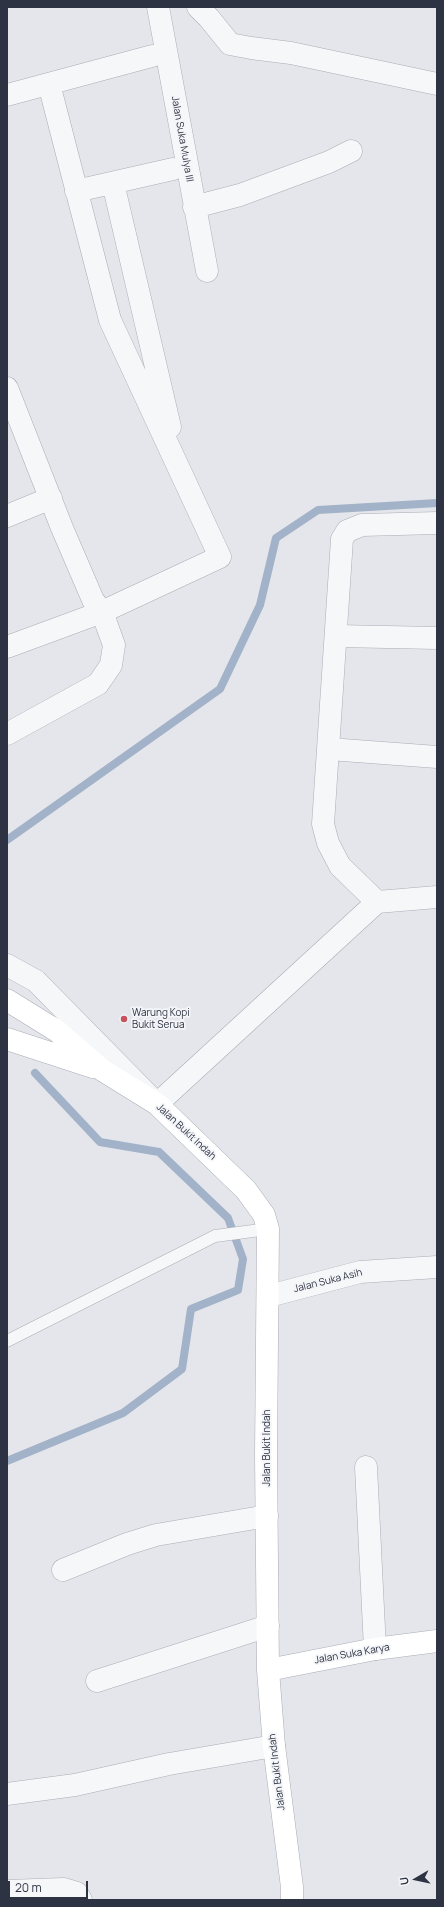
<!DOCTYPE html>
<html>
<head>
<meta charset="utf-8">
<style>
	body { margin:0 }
	#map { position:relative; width:444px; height:1907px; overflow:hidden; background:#e4e6eb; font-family:Manrope,sans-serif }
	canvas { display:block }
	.frame { position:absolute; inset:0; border:8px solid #2d3342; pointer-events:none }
	.north { position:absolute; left:396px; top:1859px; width:40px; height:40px; -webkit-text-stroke:3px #f4f5f8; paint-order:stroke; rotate:261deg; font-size:11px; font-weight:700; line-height:16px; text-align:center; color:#2d3342 }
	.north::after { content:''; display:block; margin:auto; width:14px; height:18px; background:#2d3342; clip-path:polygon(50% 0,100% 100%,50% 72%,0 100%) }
	.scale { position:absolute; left:8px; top:1881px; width:80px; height:18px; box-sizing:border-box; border:2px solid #2d3342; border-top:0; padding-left:5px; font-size:12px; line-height:14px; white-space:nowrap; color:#2d3342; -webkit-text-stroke:3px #f4f5f8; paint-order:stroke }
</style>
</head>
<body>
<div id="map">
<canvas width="444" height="1907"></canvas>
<div class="frame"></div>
<div class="north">U</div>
<div class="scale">20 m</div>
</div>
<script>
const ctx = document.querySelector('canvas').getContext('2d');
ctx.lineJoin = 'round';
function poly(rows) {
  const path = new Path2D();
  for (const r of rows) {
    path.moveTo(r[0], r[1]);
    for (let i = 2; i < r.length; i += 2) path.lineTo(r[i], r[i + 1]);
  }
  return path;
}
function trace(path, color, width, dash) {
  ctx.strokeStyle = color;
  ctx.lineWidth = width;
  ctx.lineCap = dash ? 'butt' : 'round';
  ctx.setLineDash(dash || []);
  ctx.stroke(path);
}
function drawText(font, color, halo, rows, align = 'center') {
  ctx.font = font + ' Manrope,sans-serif';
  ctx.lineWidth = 3.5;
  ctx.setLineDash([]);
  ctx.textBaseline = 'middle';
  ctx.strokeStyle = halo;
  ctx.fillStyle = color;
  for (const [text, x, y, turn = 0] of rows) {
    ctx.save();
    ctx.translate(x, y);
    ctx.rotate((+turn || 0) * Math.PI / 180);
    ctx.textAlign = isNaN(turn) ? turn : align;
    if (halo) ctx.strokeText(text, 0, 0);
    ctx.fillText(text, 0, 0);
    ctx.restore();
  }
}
const stream = poly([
	[7,840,220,689,260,605,276,538,318,510,437,503],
	[7,1461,123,1413,182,1369,191,1309,238,1290,243,1259,228,1218,159,1152,100,1142,35,1073]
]);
const lane = poly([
	[7,1341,215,1236,268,1229]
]);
const street = poly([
	[158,7,207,271],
	[198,7,209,18,230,44,251,48,291,53,437,84],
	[7,95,152,56],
	[113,183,170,427],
	[76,191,173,169],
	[194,207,240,195,329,162,351,151],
	[7,388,62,528,93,600,102,612,114,645,111,665,98,684,7,734],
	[7,516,51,498],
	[336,636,437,638],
	[7,647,102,612,220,557,110,320,49,84],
	[329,749,437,757],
	[377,902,340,866,328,843,323,824,342,539,347,531,362,525,437,523],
	[7,965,36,981,157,1104,377,902,437,897],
	[269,1296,360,1272,437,1267],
	[366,1467,375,1649],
	[63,1570,127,1544,156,1535,267,1516],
	[97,1681,268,1626],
	[7,1794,75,1785,169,1764,274,1746],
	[7,1891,64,1889,77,1893,81,1900]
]);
const secondary = poly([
	[7,1000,57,1031,102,1070,157,1104,246,1190,264,1215,268,1229,266,1454,268,1670,274,1746,292,1887,292,1900],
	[7,1039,93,1067],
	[268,1670,375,1649,437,1641]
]);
const markers = [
	[124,1019,4,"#c5535d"]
];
const streetNames = [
	["Jalan Suka Mulya III",182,139,80],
	["Jalan Bukit Indah",186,1132,43],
	["Jalan Suka Asih",328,1281,-14],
	["Jalan Bukit Indah",267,1448,-90],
	["Jalan Suka Karya",352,1654,-10],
	["Jalan Bukit Indah",277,1772,-97]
];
const poiNames = [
	["Warung Kopi",132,1013],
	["Bukit Serua",132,1025]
];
trace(stream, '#a2b2c8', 8);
trace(lane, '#a9adb5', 13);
trace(street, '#a9adb5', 23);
trace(secondary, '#a9adb5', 23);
trace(lane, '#f6f7f9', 12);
trace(street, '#f6f7f9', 22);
trace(secondary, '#fff', 22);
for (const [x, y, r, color] of markers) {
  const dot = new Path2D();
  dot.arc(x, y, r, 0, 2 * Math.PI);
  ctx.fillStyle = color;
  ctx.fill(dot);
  trace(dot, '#f4f5f8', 1.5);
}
drawText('10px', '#2d3342', '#f4f5f8', streetNames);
drawText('10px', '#2d3342', '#f4f5f8', poiNames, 'left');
</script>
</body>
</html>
